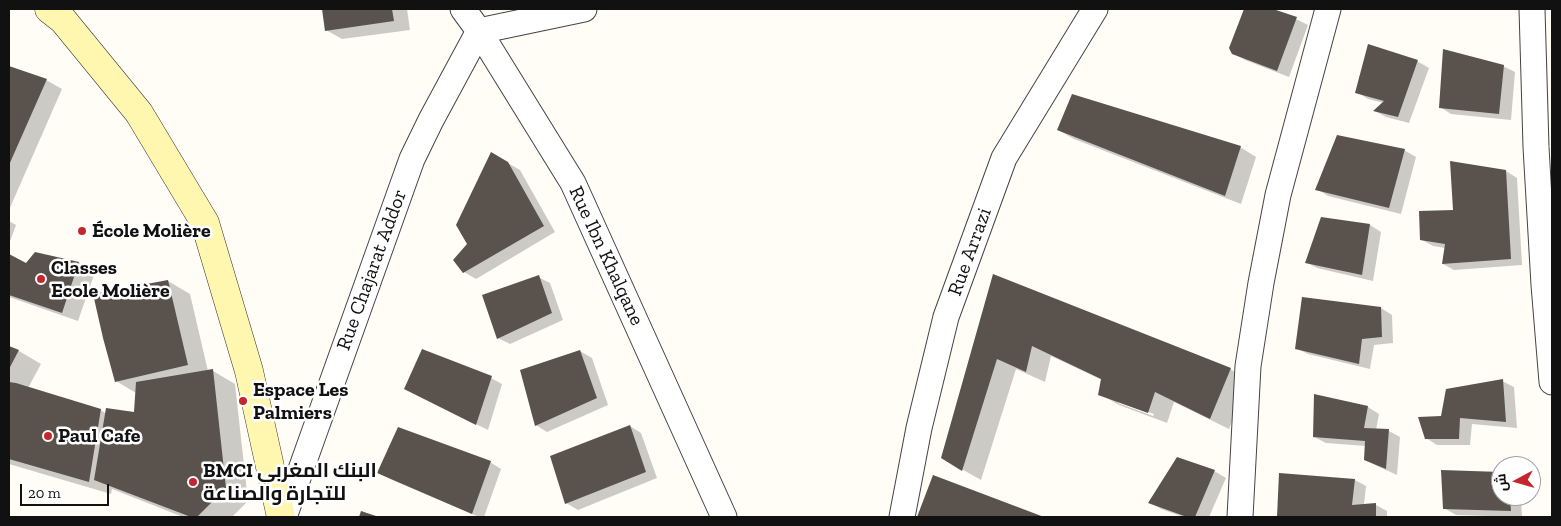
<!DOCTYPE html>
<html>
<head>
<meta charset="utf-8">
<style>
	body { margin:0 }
	#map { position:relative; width:1561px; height:526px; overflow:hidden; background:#fffdf5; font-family:"Zilla Slab",Cairo,serif }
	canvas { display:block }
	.frame { position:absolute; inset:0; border:10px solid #111; pointer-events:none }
	.north { position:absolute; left:1491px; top:456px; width:50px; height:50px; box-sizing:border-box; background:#fff; border:1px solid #a0a0a0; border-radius:50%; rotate:264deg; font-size:14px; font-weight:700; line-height:20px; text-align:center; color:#111 }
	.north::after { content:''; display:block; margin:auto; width:18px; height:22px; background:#c4262e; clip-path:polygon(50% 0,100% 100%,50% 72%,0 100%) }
	.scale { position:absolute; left:20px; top:484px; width:89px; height:22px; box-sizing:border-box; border:2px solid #111; border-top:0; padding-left:6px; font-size:15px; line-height:18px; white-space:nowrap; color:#111; -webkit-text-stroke:4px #fff; paint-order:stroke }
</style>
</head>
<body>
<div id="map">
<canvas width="1561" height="526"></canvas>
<div class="frame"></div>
<div class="north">ش</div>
<div class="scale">20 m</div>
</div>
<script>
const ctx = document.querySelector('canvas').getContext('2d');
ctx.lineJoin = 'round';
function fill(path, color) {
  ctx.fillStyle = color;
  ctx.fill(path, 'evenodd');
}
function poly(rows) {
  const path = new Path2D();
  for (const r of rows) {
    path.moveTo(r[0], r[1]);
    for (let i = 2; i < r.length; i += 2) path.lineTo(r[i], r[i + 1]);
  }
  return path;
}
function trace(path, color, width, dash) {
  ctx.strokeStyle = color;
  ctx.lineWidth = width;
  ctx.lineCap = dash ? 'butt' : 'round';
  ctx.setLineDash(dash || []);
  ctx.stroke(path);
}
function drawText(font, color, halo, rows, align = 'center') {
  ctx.font = font + ' "Zilla Slab",Cairo,serif';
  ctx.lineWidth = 5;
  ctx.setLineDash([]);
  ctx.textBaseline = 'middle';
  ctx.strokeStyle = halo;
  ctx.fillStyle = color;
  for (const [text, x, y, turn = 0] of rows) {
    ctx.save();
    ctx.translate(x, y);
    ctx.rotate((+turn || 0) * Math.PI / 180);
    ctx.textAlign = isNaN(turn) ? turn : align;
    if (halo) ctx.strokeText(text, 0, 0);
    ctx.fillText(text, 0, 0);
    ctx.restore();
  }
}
const shadow = poly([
	[323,9,407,9,410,30,342,39,326,30],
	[1245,9,1270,9,1296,19,1308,25,1289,77,1245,60,1233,53,1231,48],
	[1417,61,1429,68,1409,123,1386,117,1375,111,1384,103,1368,99,1357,92],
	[1503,66,1515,72,1511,120,1451,114,1440,107],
	[9,67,46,80,62,89,9,210],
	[1058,130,1240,147,1256,157,1241,204,1074,139],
	[1404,150,1416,157,1401,214,1328,196,1317,189],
	[492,154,520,170,555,232,476,279,464,272,454,260,468,244],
	[1506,171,1517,178,1522,265,1454,270,1443,264,1445,248,1433,246,1422,240,1454,211],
	[9,221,16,225,9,244],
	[1370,225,1381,232,1373,281,1317,268,1306,262],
	[36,253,79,263,95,272,78,321,9,297,9,256,26,264],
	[994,276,1230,369,1249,380,1229,429,1174,402,1167,423,1119,405,1100,394,1102,380,1051,356,1045,382,1016,369,981,480,942,458],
	[1118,401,1154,414,1153,416,1118,403],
	[538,277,550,283,563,320,510,344,498,338],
	[168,281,190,294,208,371,213,371,235,384,248,501,232,517,183,517,112,489,111,494,9,464,9,348,19,351,41,364,28,388,100,410,107,414,135,414,136,393,116,381],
	[1381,308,1392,315,1393,343,1374,345,1370,369,1308,354,1296,348],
	[580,351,592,358,608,405,547,432,536,425],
	[491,378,502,384,488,430,405,389],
	[1502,381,1514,387,1517,428,1472,424,1470,445,1437,445,1426,438,1443,418],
	[1316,396,1368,407,1379,414,1376,430,1389,431,1400,437,1397,475,1377,466,1366,460,1366,446,1326,443,1314,437],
	[630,426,641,433,657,478,578,510,566,503],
	[490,462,501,469,484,517,479,517,390,479,379,472],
	[1214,471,1226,478,1209,517,1184,517,1161,509,1150,502],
	[1501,473,1501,496,1521,496,1522,517,1456,515,1444,508],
	[1280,474,1355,480,1366,486,1364,505,1376,505,1387,511,1387,517,1278,517],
	[933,476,1041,517,918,517]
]);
const building = poly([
	[322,9,392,9,394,21,325,31],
	[1244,9,1273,9,1297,17,1277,71,1232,54,1229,48],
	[1368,44,1418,60,1398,117,1373,111,1384,101,1355,93],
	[1443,49,1504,65,1499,114,1439,108],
	[9,66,47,79,9,165],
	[1072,94,1241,146,1225,196,1057,130],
	[1337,135,1405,149,1389,208,1315,190],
	[491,152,508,162,544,226,463,273,453,260,467,244,456,225],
	[1450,161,1506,170,1511,259,1442,264,1445,244,1420,240,1419,211,1453,210],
	[1321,217,1370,224,1362,275,1305,263],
	[35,252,79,262,62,313,9,295,9,254,26,263],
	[993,274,1231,368,1210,419,1155,392,1148,413,1098,395,1101,379,1032,346,1026,372,997,359,962,471,941,458],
	[539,275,552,313,497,339,482,295],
	[168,280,188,365,115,382,103,338,93,294],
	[1302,297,1381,307,1382,337,1362,339,1359,364,1295,349],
	[9,346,19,350,9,369],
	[422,349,492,376,476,425,404,389],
	[580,350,597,398,535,426,520,370],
	[213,369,226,488,197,517,191,517,94,480,106,408,134,412,136,382],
	[1503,379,1506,422,1460,418,1459,439,1425,439,1418,417,1441,416,1446,389],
	[9,382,16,383,101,409,89,482,9,459],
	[1314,394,1368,406,1364,428,1389,429,1386,469,1364,460,1365,441,1313,437],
	[630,425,646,472,565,504,550,456],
	[398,427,491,461,472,514,377,473],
	[1177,457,1215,470,1195,517,1187,517,1148,503],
	[1441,470,1501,472,1501,496,1510,496,1511,511,1443,509],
	[1279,473,1355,479,1352,505,1376,503,1376,517,1277,517],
	[933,475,1044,517,917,517],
	[361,511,379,517,359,517]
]);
const street = poly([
	[463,9,479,31,573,183,724,517],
	[1532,9,1536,147,1544,285,1552,382],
	[284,517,412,159,431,120,479,31,584,9],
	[902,517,919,428,946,317,1004,158,1095,9],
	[1240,517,1248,366,1261,283,1278,195,1328,9]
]);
const secondary = poly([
	[49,9,63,20,139,113,205,223,249,371,281,517]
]);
const markers = [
	[82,231,5,"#c4262e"],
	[41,279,5,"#c4262e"],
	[243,401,5,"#c4262e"],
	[48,436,5,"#c4262e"],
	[193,482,5,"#c4262e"]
];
const poiNames = [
	["École Molière",92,231],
	["Classes",51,268],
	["Ecole Molière",51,291],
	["Espace Les",253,390],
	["Palmiers",253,413],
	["Paul Cafe",58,436],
	["BMCI البنك المغربي",203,471],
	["للتجارة والصناعة",203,494]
];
const streetNames = [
	["Rue Arrazi",970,252,-70],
	["Rue Ibn Khalqane",606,256,65],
	["Rue Chajarat Addor",372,270,-70]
];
fill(shadow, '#0003');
fill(building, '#5a524d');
trace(street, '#444', 27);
trace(secondary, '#333', 29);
trace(street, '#fff', 25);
trace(secondary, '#fff6b0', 28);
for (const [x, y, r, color] of markers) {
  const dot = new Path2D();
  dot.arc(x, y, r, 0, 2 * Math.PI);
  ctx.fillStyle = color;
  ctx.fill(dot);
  trace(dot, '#fff', 2);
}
drawText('bold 20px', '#111', '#fff', poiNames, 'left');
drawText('20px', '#111', '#fff', streetNames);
</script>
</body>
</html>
